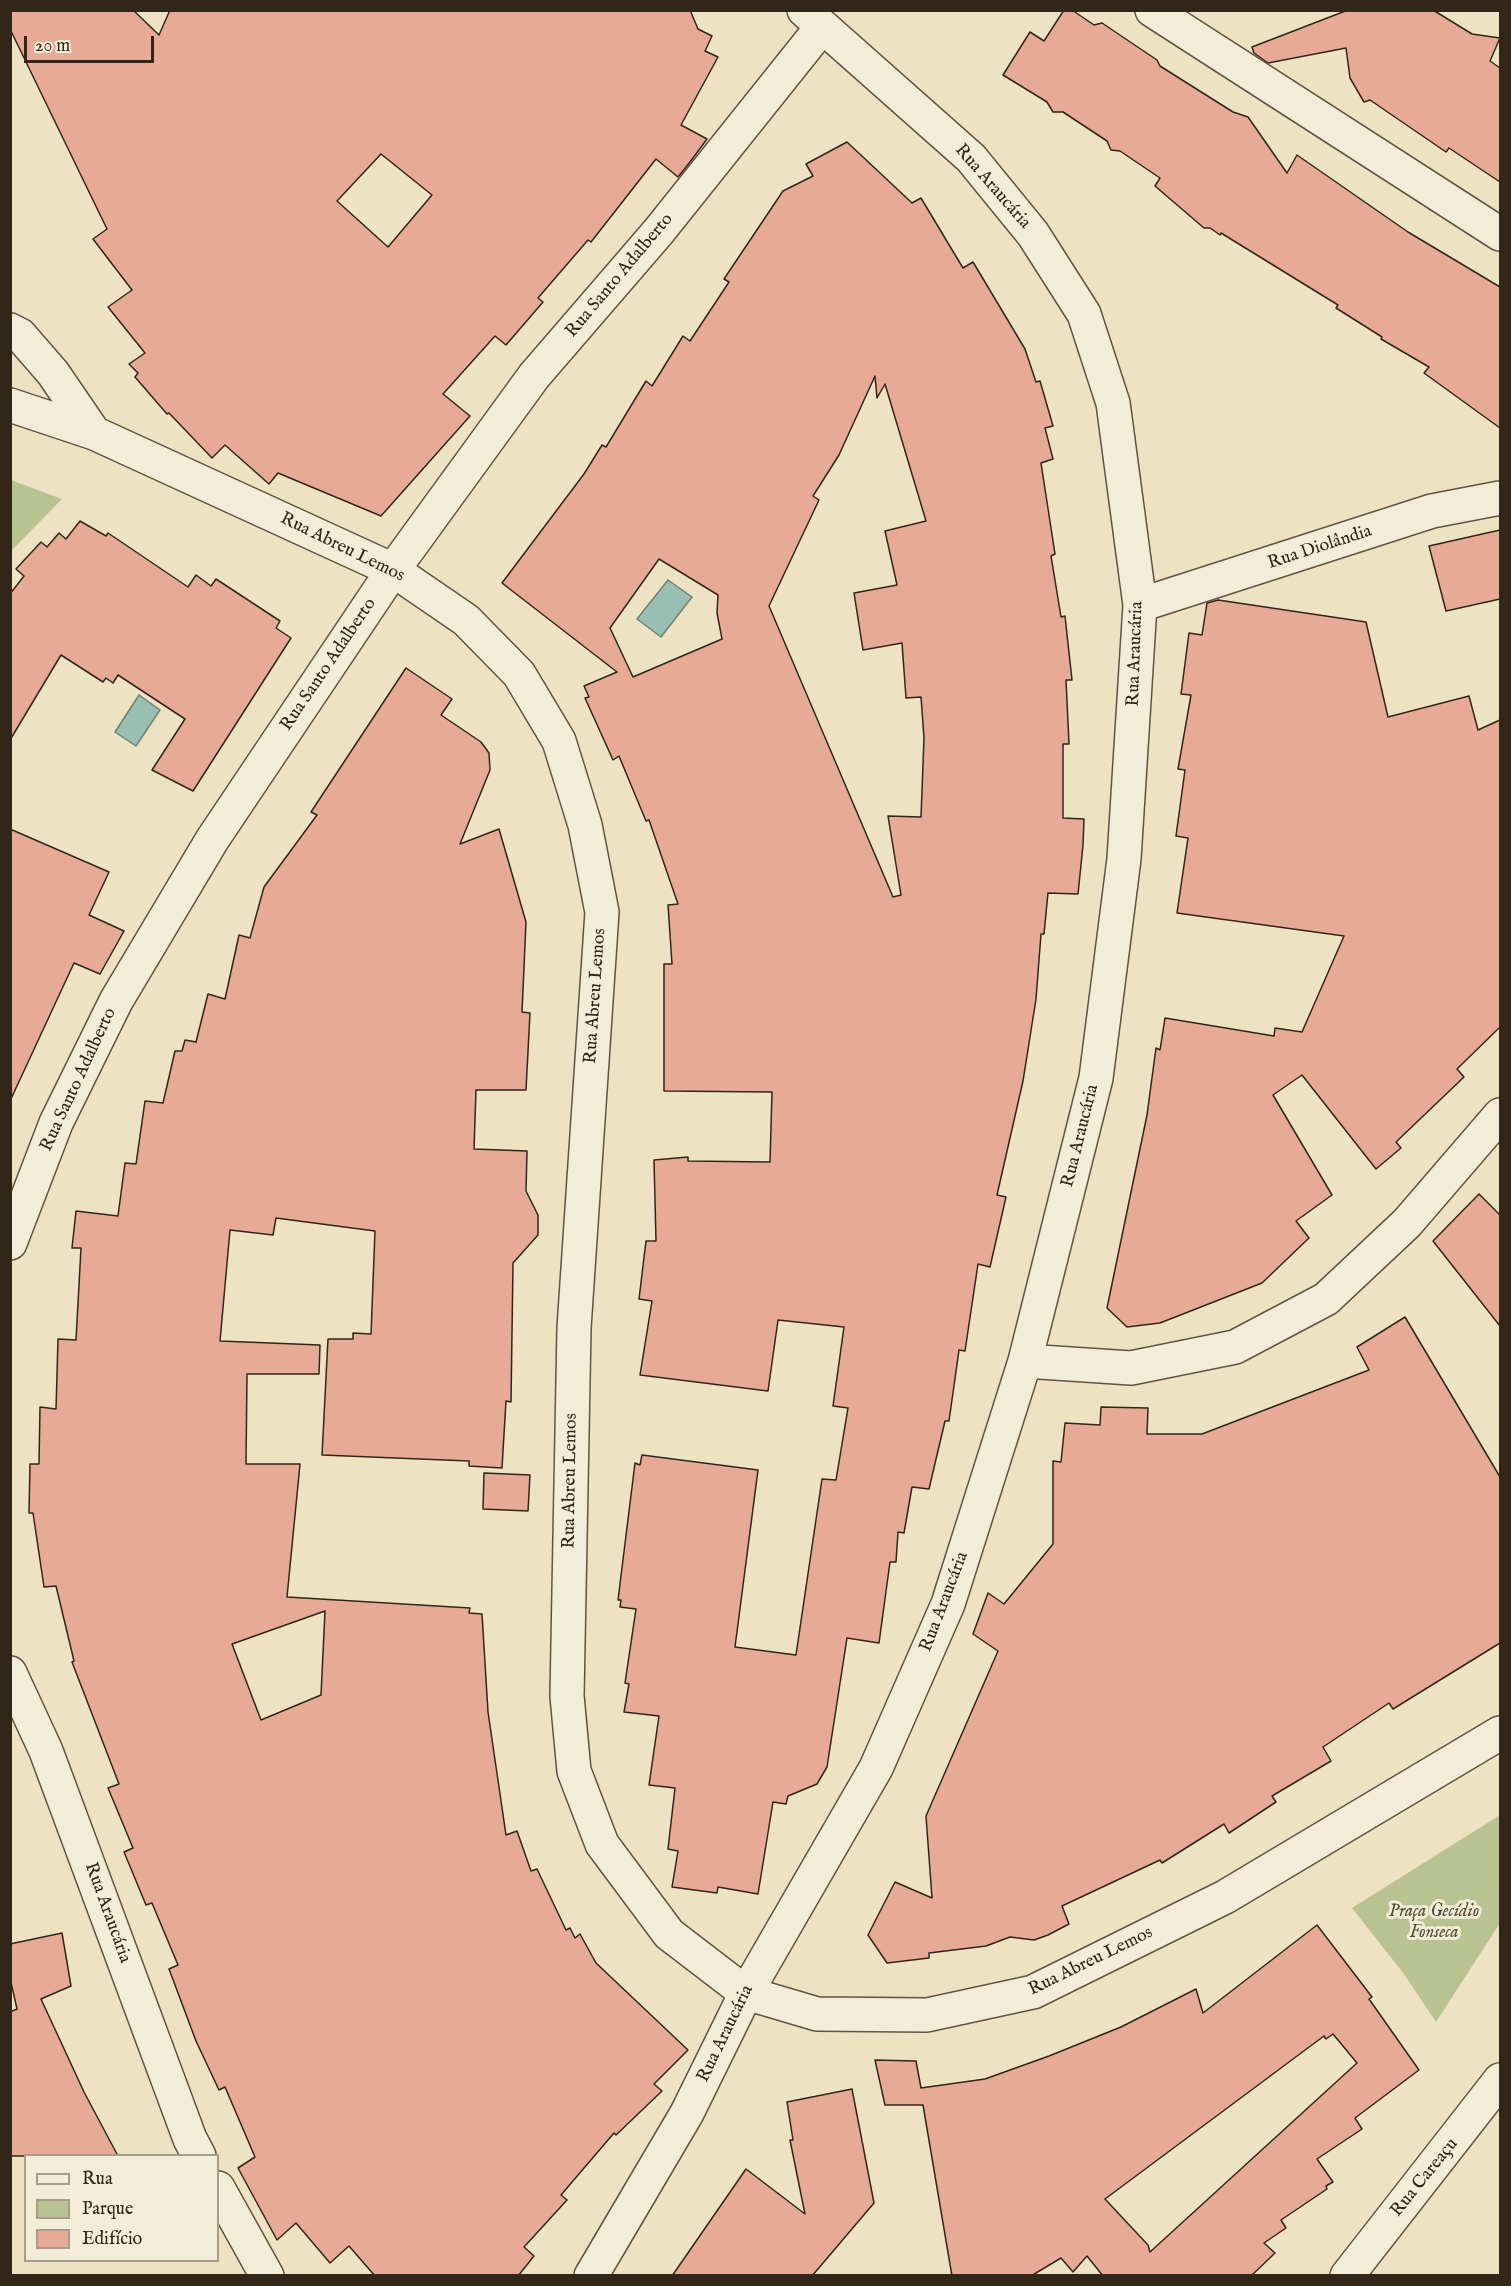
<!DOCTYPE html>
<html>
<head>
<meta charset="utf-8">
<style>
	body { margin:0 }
	#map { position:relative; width:1511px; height:2286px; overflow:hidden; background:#ede2c2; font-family:"IM FELL English",serif }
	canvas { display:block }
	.frame { position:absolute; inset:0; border:12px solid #312617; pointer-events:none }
	.legend { position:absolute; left:24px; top:2154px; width:195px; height:108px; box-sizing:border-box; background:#f3ecd7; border:2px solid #a59d8a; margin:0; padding:8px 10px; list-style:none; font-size:18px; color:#312617 }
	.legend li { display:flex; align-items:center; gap:12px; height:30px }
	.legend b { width:30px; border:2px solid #a59d8a }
	.scale { position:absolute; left:24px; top:36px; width:130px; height:27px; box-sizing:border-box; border:3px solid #312617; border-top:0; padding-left:8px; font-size:18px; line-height:21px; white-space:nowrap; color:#312617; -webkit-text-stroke:4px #f3ecd7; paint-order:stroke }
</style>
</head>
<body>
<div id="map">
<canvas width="1511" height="2286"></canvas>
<div class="frame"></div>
<ul class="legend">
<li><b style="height:8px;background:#f3ecd7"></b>Rua</li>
<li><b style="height:16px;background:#b9c392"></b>Parque</li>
<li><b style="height:16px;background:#e7aa97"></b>Edifício</li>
</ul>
<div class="scale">20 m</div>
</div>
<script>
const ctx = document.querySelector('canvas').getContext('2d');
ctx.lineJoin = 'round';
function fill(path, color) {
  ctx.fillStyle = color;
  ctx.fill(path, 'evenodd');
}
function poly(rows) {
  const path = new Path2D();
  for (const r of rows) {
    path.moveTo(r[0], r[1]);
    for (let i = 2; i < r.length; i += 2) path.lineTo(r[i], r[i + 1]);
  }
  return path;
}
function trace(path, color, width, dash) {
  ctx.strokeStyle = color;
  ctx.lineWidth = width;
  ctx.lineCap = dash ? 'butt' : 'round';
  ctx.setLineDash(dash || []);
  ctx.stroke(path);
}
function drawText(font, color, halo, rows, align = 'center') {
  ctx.font = font + ' "IM FELL English",serif';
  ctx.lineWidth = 6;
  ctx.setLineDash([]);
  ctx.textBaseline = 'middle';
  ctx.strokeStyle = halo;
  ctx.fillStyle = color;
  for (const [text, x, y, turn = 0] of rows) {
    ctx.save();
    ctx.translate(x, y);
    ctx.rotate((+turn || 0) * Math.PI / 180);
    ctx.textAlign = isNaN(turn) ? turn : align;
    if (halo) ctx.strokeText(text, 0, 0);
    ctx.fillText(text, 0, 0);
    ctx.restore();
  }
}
const green = poly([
	[11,480,62,499,11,551],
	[1500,1815,1500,1923,1436,2022,1404,1974,1352,1908]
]);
const water = poly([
	[668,580,692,597,661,637,637,619,668,580],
	[139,695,160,710,136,746,115,732,139,695]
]);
const building = poly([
	[10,10,133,10,159,35,170,10,690,10,698,29,712,36,705,51,718,57,681,125,707,139,690,162,678,177,656,159,591,242,588,240,538,298,543,302,506,345,495,336,443,394,470,416,381,516,278,473,269,484,225,445,212,458,169,413,167,414,135,377,138,373,129,364,145,353,108,307,132,290,93,239,107,229,10,29,10,10],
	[381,154,432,195,388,247,337,201,381,154],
	[1064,10,1072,10,1094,25,1102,23,1157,60,1160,66,1233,112,1248,117,1287,173,1297,155,1408,232,1500,287,1500,428,1424,373,1429,367,1381,339,1382,337,1336,308,1338,305,1221,233,1220,235,1210,228,1204,228,1155,186,1160,178,1120,151,1111,150,1107,141,1063,112,1053,112,1047,102,1003,75,1030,32,1044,41,1064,10],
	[1348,10,1433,10,1472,34,1500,38,1490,61,1500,68,1500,182,1449,148,1446,152,1370,100,1364,102,1350,78,1346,48,1268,63,1254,53,1252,47,1348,10],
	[847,142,912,203,921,198,963,268,973,262,1025,349,1036,382,1040,381,1053,426,1045,428,1053,459,1041,463,1055,554,1051,556,1061,617,1065,616,1072,680,1066,680,1069,744,1063,744,1063,818,1084,819,1083,845,1078,894,1048,893,1044,934,1041,934,1036,999,1023,1081,997,1195,1006,1197,990,1267,978,1264,965,1351,959,1350,949,1421,945,1421,929,1489,912,1487,904,1533,898,1532,896,1562,890,1562,879,1643,847,1638,827,1767,817,1784,788,1796,786,1804,773,1802,758,1894,718,1887,717,1893,672,1887,678,1851,668,1849,675,1788,649,1785,659,1716,624,1712,629,1684,625,1683,636,1609,620,1607,621,1600,618,1600,635,1463,640,1465,642,1455,758,1470,735,1647,796,1655,822,1479,836,1480,848,1408,833,1406,844,1327,778,1320,768,1391,640,1375,652,1301,639,1299,646,1241,656,1241,654,1160,688,1157,688,1161,770,1162,772,1092,664,1091,664,964,672,964,668,905,678,904,649,820,646,821,619,756,613,760,585,698,589,697,584,686,617,672,502,583,584,474,602,445,606,447,646,381,652,386,683,336,690,341,729,282,724,279,783,191,813,176,806,164,847,142],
	[875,376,877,398,885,384,926,521,885,531,897,585,854,593,863,650,902,643,906,698,921,697,924,738,921,817,888,816,901,895,893,897,769,606,819,500,813,496,839,455,875,376],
	[659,559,718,595,717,613,722,639,633,677,610,628,659,559],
	[80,521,106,536,108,533,188,587,196,575,211,586,216,579,280,621,276,628,291,638,193,791,152,770,185,719,118,675,113,683,106,678,103,682,61,655,10,740,10,594,24,576,16,569,41,542,47,547,59,533,66,539,80,521],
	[1500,530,1500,599,1446,611,1429,546,1500,530],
	[1218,600,1366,622,1388,717,1469,696,1478,730,1500,720,1500,1027,1457,1069,1464,1077,1396,1142,1401,1148,1376,1169,1302,1075,1273,1095,1332,1195,1296,1221,1309,1238,1262,1283,1160,1323,1127,1327,1107,1308,1147,1115,1156,1048,1160,1050,1165,1018,1274,1036,1275,1028,1302,1032,1344,936,1177,913,1188,838,1176,836,1185,770,1178,769,1191,695,1181,694,1189,633,1202,635,1207,603,1218,600],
	[406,668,452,699,441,715,481,742,489,753,490,770,460,844,499,829,526,922,522,1012,530,1013,526,1090,476,1090,474,1149,527,1151,526,1191,538,1215,538,1235,513,1263,511,1402,506,1401,502,1468,469,1466,469,1461,322,1455,328,1339,353,1339,353,1333,371,1334,375,1231,276,1218,273,1235,230,1230,220,1341,320,1345,319,1374,247,1374,246,1464,300,1464,287,1597,470,1608,469,1613,482,1614,488,1712,506,1835,517,1831,531,1871,537,1869,566,1930,570,1928,575,1938,580,1934,596,1963,688,2050,654,2084,662,2091,616,2135,614,2133,561,2195,567,2200,524,2247,534,2256,518,2276,375,2276,349,2246,330,2263,296,2223,277,2240,238,2168,255,2157,225,2087,219,2090,196,2041,169,1969,178,1965,152,1903,146,1905,124,1852,133,1848,108,1788,119,1784,72,1662,74,1661,56,1586,44,1587,33,1513,29,1513,30,1464,39,1464,40,1407,56,1409,58,1339,76,1340,81,1248,72,1248,76,1211,118,1216,125,1163,136,1164,145,1101,163,1103,175,1051,182,1051,185,1040,196,1042,208,994,225,999,239,935,250,938,264,887,317,815,311,812,406,668],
	[325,1611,321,1695,261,1720,232,1644,325,1611],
	[10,829,109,872,89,915,124,931,100,974,74,963,10,1101,10,829],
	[1479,1194,1500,1215,1500,1326,1433,1241,1479,1194],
	[1405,1317,1500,1477,1500,1643,1393,1709,1389,1703,1323,1747,1331,1761,1272,1796,1276,1802,1229,1833,1224,1824,1162,1863,1160,1860,1062,1906,1069,1924,1048,1935,1034,1940,1010,1937,986,1946,929,1953,929,1958,887,1963,868,1935,895,1882,932,1898,926,1816,998,1651,973,1634,988,1593,1004,1604,1053,1544,1053,1461,1061,1462,1065,1423,1100,1425,1101,1407,1148,1408,1147,1434,1202,1434,1369,1370,1357,1347,1405,1317],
	[484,1473,530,1475,528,1511,483,1509,484,1473],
	[1317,1925,1372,1997,1369,1999,1419,2070,1355,2118,1362,2129,1317,2159,1333,2182,1326,2186,1327,2189,1281,2220,1286,2228,1264,2243,1275,2253,1251,2276,1103,2276,1087,2256,1073,2272,1061,2258,1031,2276,952,2276,923,2105,885,2105,875,2060,916,2061,921,2088,985,2079,1049,2056,1121,2027,1196,1989,1203,2013,1317,1925],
	[1333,2034,1357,2063,1150,2252,1148,2245,1105,2199,1324,2036,1326,2039,1333,2034],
	[62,1933,71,1986,41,1999,84,2092,118,2156,10,2156,10,2012,17,2009,10,1978,10,1944,62,1933],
	[852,2089,874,2203,812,2276,672,2276,746,2169,805,2214,790,2140,793,2140,787,2102,852,2089]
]);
const minor = poly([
	[1152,10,1500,234],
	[10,330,20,335,53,373,94,433],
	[10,405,94,433,393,570,466,620,519,674,559,741,585,825,602,912,574,1328,567,1696,574,1771,602,1844,669,1934,746,1993,817,2014,927,2015,1033,1992,1225,1897,1500,1733],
	[1140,605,1432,511,1500,498],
	[10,1243,56,1123,116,1001,212,840,393,570,534,376,659,231,822,27],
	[1025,1361,1131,1368,1235,1347,1326,1299,1407,1223,1500,1115],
	[10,1673,46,1751,190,2139,199,2156],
	[218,2188,267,2276],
	[591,2276,687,2113,746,1993,876,1768,948,1604,1025,1361,1096,1078,1124,859,1140,605,1113,403,1084,314,1033,234,971,158,804,10],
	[1347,2276,1500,2080]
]);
const streetNames = [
	["Rua Araucária",992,187,49],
	["Rua Santo Adalberto",620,276,-50],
	["Rua Abreu Lemos",342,548,26],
	["Rua Diolândia",1320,548,-18],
	["Rua Araucária",1136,654,-88],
	["Rua Santo Adalberto",329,665,-56],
	["Rua Abreu Lemos",596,996,-86],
	["Rua Santo Adalberto",79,1080,-65],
	["Rua Araucária",1081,1136,-76],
	["Rua Abreu Lemos",571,1481,-89],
	["Rua Araucária",945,1602,-69],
	["Rua Araucária",107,1913,70],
	["Rua Abreu Lemos",1091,1962,-26],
	["Rua Araucária",726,2034,-64],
	["Rua Careaçu",1425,2178,-51]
];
const parkNames = [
	["Praça Gecídio",1434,1912],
	["Fonseca",1434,1933]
];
fill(green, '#b9c392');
fill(water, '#99beb2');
trace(water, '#6f8174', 1.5);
fill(building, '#e7aa97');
trace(building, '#312617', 1.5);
trace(minor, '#605542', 36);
trace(minor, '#f3ecd7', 33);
drawText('18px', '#312617', '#f3ecd7', streetNames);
drawText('italic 18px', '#534d36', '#f3ecd7', parkNames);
</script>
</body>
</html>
